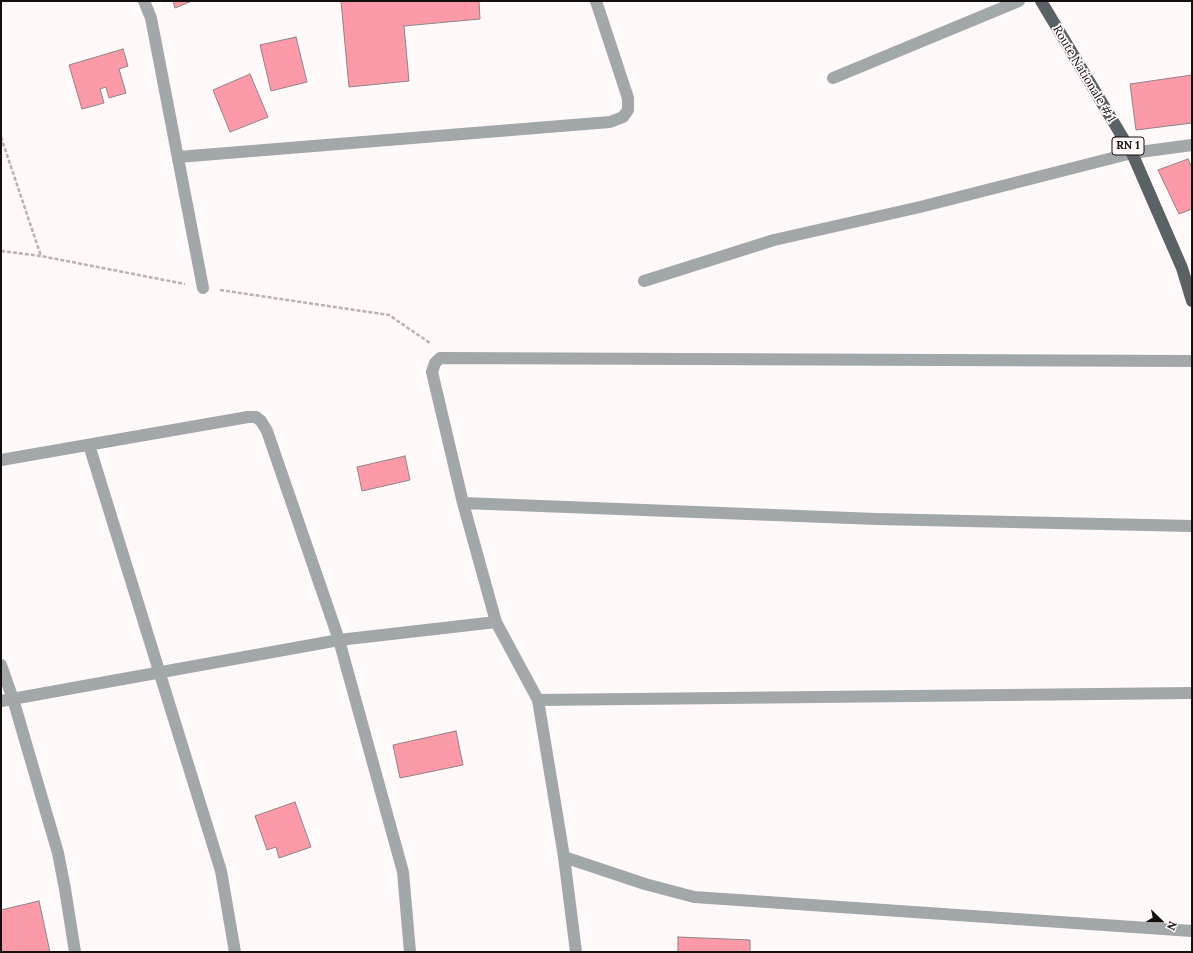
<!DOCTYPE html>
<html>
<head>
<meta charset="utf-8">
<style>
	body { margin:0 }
	#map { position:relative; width:1193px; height:953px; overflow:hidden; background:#fff9fa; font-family:Lora,serif }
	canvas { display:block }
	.frame { position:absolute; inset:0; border:2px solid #130f0f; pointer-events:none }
	.north { position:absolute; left:1141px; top:901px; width:40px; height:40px; -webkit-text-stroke:3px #fff9fa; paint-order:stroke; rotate:113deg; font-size:11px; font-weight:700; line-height:16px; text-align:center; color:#130f0f }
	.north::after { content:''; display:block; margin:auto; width:14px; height:18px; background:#130f0f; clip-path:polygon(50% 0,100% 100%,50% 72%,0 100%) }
</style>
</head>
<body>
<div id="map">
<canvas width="1193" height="953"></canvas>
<div class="frame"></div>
<div class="north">N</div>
</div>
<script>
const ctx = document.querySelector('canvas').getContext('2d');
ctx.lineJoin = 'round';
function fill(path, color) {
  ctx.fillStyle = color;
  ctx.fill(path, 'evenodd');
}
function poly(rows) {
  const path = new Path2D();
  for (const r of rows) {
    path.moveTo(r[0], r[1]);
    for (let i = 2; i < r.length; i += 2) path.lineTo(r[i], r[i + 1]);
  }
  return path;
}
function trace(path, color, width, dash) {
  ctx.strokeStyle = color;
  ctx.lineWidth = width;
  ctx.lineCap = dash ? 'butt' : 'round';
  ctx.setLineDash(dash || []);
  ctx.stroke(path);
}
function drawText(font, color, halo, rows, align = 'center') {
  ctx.font = font + ' Lora,serif';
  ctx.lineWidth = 3.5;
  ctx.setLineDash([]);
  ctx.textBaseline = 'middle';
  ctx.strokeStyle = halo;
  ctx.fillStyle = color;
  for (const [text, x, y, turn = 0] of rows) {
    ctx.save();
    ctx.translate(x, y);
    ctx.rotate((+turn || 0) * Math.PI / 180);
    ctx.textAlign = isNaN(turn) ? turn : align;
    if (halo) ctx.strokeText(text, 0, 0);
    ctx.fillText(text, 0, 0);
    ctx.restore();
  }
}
const building = poly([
	[173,1,192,1,175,8,173,1],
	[341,1,479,1,480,19,404,26,409,81,349,87,341,1],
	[296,37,307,82,271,91,260,45,296,37],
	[123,49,128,66,119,69,126,93,109,98,106,87,100,89,104,103,82,109,69,65,123,49],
	[250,74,268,117,230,132,213,90,250,74],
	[1192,75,1192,123,1136,130,1130,84,1192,75],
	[1188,159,1192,168,1192,209,1179,214,1158,170,1188,159],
	[405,456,410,480,362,491,357,467,405,456],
	[456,731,463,765,400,778,393,745,456,731],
	[295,802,311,847,279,858,276,847,267,850,255,816,295,802],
	[39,901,50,952,1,952,1,910,39,901],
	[678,937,750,940,750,952,678,952,678,937]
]);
const path = poly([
	[1,137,41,256],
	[1,251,41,256,185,284],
	[220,290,389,315,430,343]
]);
const minor = poly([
	[144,1,151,18,203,288],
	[833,78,1019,1],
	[178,157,610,122,623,117,628,110,628,98,596,1],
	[644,281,774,240,920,207,1132,153,1192,145],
	[89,445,221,871,235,952],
	[1,460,248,417,256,417,261,421,267,431,339,640,403,872,410,952],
	[463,503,877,519,1192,526],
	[1,665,13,699,58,853,65,889,75,952],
	[538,700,1192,693],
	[1,701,339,640,496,622],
	[564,857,645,884,694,897,1192,931],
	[576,952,564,857,538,700,496,622,463,503,432,372,435,363,440,358,1192,361]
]);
const primary = poly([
	[1041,1,1132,153,1182,268,1192,301]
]);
const shields = [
	[1128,146,32]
];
const shieldNames = [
	["RN 1",1128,146]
];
const streetNames = [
	["Route Nationale # 1",1084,74,59]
];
fill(building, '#fd9aaa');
trace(building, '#8f8385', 1);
trace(path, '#b8b2b3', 2.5, [4, 2]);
trace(minor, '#a2a7a9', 12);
trace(primary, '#5a6265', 12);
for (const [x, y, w] of shields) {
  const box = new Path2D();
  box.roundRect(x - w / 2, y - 9, w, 18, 3);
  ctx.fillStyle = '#fff9fa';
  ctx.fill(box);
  trace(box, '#130f0f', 1);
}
drawText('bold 11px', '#130f0f', null, shieldNames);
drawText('12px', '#130f0f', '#fff9fa', streetNames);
</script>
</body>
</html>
